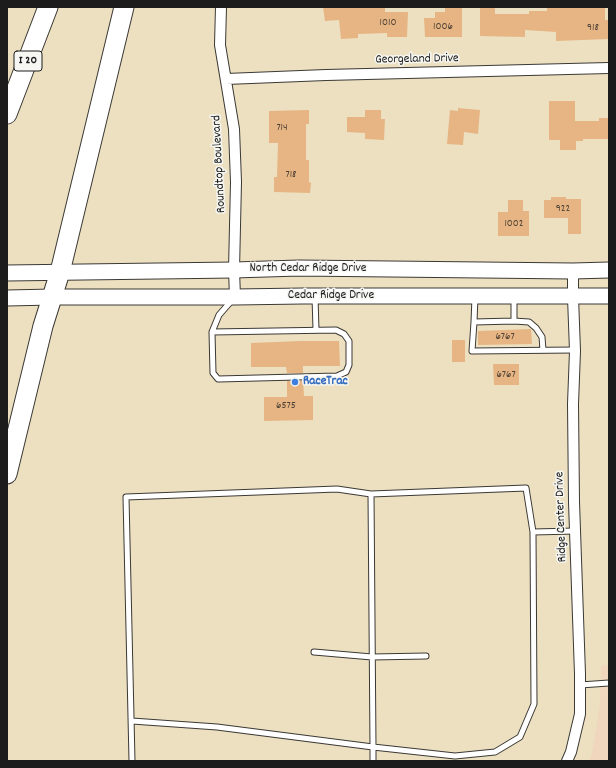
<!DOCTYPE html>
<html>
<head>
<meta charset="utf-8">
<style>
	body { margin:0 }
	#map { position:relative; width:616px; height:768px; overflow:hidden; background:#ece0c0; font-family:Dekko,sans-serif }
	canvas { display:block }
	.frame { position:absolute; inset:0; border:8px solid #1c1c1c; pointer-events:none }
</style>
</head>
<body>
<div id="map">
<canvas width="616" height="768"></canvas>
<div class="frame"></div>
</div>
<script>
const ctx = document.querySelector('canvas').getContext('2d');
ctx.lineJoin = 'round';
function fill(path, color) {
  ctx.fillStyle = color;
  ctx.fill(path, 'evenodd');
}
function poly(rows) {
  const path = new Path2D();
  for (const r of rows) {
    path.moveTo(r[0], r[1]);
    for (let i = 2; i < r.length; i += 2) path.lineTo(r[i], r[i + 1]);
  }
  return path;
}
function trace(path, color, width, dash) {
  ctx.strokeStyle = color;
  ctx.lineWidth = width;
  ctx.lineCap = dash ? 'butt' : 'round';
  ctx.setLineDash(dash || []);
  ctx.stroke(path);
}
function drawText(font, color, halo, rows, align = 'center') {
  ctx.font = font + ' Dekko,sans-serif';
  ctx.lineWidth = 3;
  ctx.setLineDash([]);
  ctx.textBaseline = 'middle';
  ctx.strokeStyle = halo;
  ctx.fillStyle = color;
  for (const [text, x, y, turn = 0] of rows) {
    ctx.save();
    ctx.translate(x, y);
    ctx.rotate((+turn || 0) * Math.PI / 180);
    ctx.textAlign = isNaN(turn) ? turn : align;
    if (halo) ctx.strokeText(text, 0, 0);
    ctx.fillText(text, 0, 0);
    ctx.restore();
  }
}
const built = poly([
	[609,665,609,761,589,761,592,753,600,704,601,666]
]);
const building = poly([
	[323,7,385,7,385,12,408,12,407,37,387,37,387,33,358,34,358,38,341,39,339,20,325,21],
	[445,7,462,7,462,37,425,37,424,18,435,18,435,12,445,12],
	[480,7,495,7,495,14,529,14,529,11,547,11,547,7,605,7,605,20,609,20,609,39,556,41,556,32,525,30,525,37,480,36],
	[549,101,575,101,575,121,599,121,599,118,609,118,609,139,583,139,583,141,576,141,576,150,560,150,560,140,549,140],
	[458,108,480,110,478,134,464,132,463,145,447,144,450,110,458,111],
	[309,110,309,124,306,124,306,160,309,160,309,182,311,183,310,193,274,192,274,177,277,177,278,143,269,143,269,111],
	[365,110,381,110,381,119,385,119,384,140,365,139,365,133,347,132,347,117,365,117],
	[551,197,566,197,566,199,581,199,581,234,568,234,568,218,544,218,544,200,551,200],
	[508,200,523,200,523,211,529,211,529,236,498,236,498,212,508,212],
	[531,329,532,344,478,345,478,331],
	[452,340,465,340,465,362,452,362],
	[301,341,339,341,340,366,303,366,303,373,287,373,286,367,251,367,251,343],
	[493,364,519,364,519,385,494,385],
	[287,381,303,381,304,396,313,396,313,420,264,421,264,397,287,397]
]);
const service = poly([
	[315,297,316,330],
	[475,297,474,322,514,321,529,322,536,328,542,337,543,350],
	[514,298,514,321],
	[474,322,472,351,575,350],
	[212,332,336,330,344,334,349,341,349,365,346,372,337,376,218,379,213,373,212,332,219,315,233,299],
	[533,532,534,704,520,737,495,752,455,756,373,747,371,494,526,488,533,532,575,531],
	[314,652,372,657,426,656],
	[580,685,609,683],
	[132,721,217,727,373,747,373,761],
	[132,761,126,497,337,489,371,494]
]);
const minor = poly([
	[221,7,220,45,234,129,236,182,234,270,235,297],
	[226,79,326,75,609,68],
	[567,761,571,752,580,714,580,674,574,502,573,404,575,351,573,297,573,271]
]);
const secondary = poly([
	[7,273,234,270,299,268,573,271,609,270],
	[7,298,53,297,235,297,303,296,609,296]
]);
const motorway = poly([
	[7,114,48,7],
	[7,474,43,326,60,272,124,7]
]);
const markers = [
	[295,382,4,"#3f7fe0"]
];
const numberNames = [
	["1010",388,23],
	["1006",443,27],
	["918",593,28],
	["714",282,128],
	["718",291,175],
	["922",563,209],
	["1002",514,224],
	["6767",505,337],
	["6767",506,375],
	["6575",286,406]
];
const shields = [
	[28,61,28]
];
const shieldNames = [
	["I 20",28,61]
];
const streetNames = [
	["Georgeland Drive",417,60,-1],
	["Roundtop Boulevard",220,164,-93],
	["North Cedar Ridge Drive",308,269],
	["Cedar Ridge Drive",331,296],
	["Ridge Center Drive",562,517,-92]
];
const shopNames = [
	["RaceTrac",303,382]
];
fill(built, '#f0d6bc');
fill(building, '#e7b583');
trace(service, '#3b3935', 7);
trace(minor, '#3b3935', 12);
trace(secondary, '#3b3935', 17);
trace(motorway, '#3b3935', 21);
trace(service, '#fff', 5);
trace(minor, '#fff', 10);
trace(secondary, '#fff', 15);
trace(motorway, '#fff', 19);
for (const [x, y, r, color] of markers) {
  const dot = new Path2D();
  dot.arc(x, y, r, 0, 2 * Math.PI);
  ctx.fillStyle = color;
  ctx.fill(dot);
  trace(dot, '#f6f6f2', 1.5);
}
drawText('11px', '#4f4236', null, numberNames);
for (const [x, y, w] of shields) {
  const box = new Path2D();
  box.roundRect(x - w / 2, y - 10, w, 20, 3);
  ctx.fillStyle = '#f6f6f2';
  ctx.fill(box);
  trace(box, '#1c1c1c', 1);
}
drawText('bold 12px', '#1c1c1c', null, shieldNames);
drawText('13px', '#1c1c1c', '#f6f6f2', streetNames);
drawText('bold 13px', '#366cbe', '#f6f6f2', shopNames, 'left');
</script>
</body>
</html>
